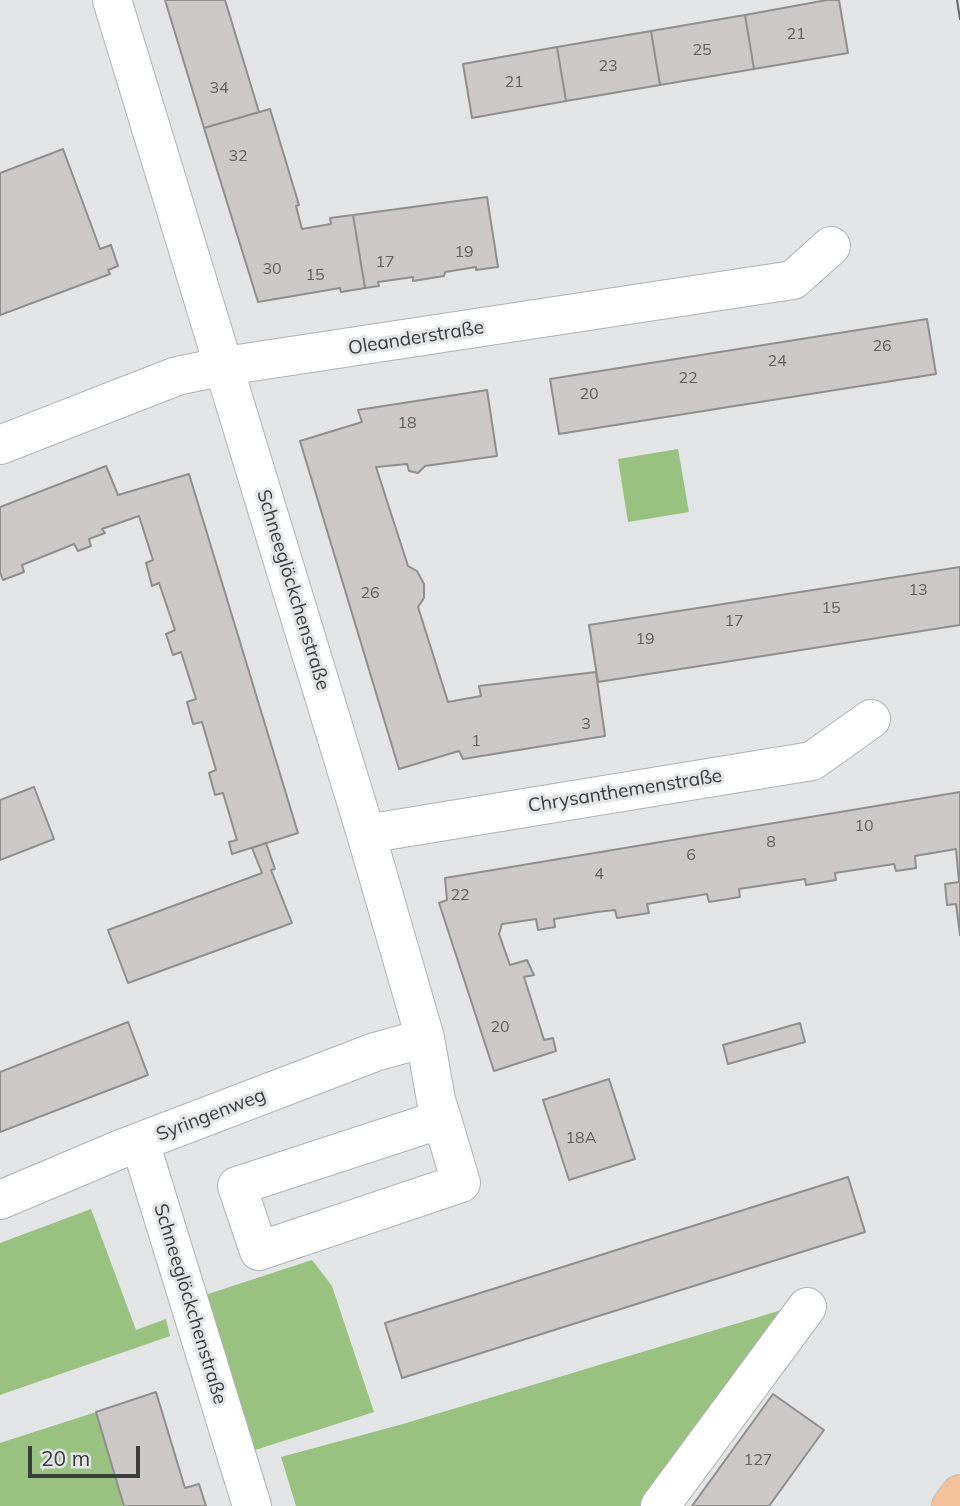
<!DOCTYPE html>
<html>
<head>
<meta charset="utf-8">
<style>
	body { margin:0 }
	#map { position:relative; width:960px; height:1506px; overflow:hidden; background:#e3e5e6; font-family:Mulish,sans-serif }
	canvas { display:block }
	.scale { position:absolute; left:28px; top:1446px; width:112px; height:32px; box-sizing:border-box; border:4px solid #3b3c3c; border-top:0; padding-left:9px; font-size:21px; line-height:24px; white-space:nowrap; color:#3b3c3c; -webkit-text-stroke:5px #e3e5e6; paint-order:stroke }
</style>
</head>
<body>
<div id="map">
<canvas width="960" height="1506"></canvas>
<div class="scale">20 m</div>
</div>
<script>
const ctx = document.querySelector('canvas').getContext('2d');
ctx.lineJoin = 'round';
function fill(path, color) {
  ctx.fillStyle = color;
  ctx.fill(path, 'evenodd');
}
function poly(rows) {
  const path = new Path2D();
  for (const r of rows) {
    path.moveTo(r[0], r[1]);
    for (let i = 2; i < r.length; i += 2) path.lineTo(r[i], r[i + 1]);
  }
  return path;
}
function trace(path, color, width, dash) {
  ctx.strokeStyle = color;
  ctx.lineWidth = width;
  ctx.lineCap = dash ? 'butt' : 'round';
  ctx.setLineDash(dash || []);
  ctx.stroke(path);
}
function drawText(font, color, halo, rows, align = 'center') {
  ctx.font = font + ' Mulish,sans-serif';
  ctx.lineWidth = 6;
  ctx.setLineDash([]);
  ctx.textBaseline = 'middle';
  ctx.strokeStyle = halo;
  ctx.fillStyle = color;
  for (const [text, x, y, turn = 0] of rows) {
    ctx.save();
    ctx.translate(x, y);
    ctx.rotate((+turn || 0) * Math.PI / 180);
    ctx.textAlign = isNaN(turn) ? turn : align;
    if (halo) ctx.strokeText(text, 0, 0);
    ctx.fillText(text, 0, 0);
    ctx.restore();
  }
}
const green = poly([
	[678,449,689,512,628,522,618,459],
	[91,1209,136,1330,166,1319,170,1336,0,1395,0,1243],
	[312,1260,332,1286,374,1412,252,1451,205,1295],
	[785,1309,650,1506,296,1506,281,1457,403,1424],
	[96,1412,124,1506,0,1506,0,1443]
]);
const building = poly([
	[165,0,225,0,259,112,204,128,165,0],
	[827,0,839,0,848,53,754,69,745,15,827,0],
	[745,15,754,69,660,85,651,31,745,15],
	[651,31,660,85,566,101,557,47,651,31],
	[557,47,566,101,472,118,463,64,557,47],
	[270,109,299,205,296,206,302,229,331,224,330,218,353,215,365,288,341,292,340,288,258,302,204,128,270,109],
	[63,149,100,249,111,245,118,266,108,270,110,274,0,315,0,173,63,149],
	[487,197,498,267,476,270,476,267,445,272,444,276,413,281,413,277,378,282,379,286,365,288,353,215,487,197],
	[927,319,936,374,559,434,550,379,927,319],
	[487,390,497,456,425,466,418,473,409,471,407,464,376,467,408,566,417,571,424,584,424,598,418,607,448,702,481,696,479,686,596,672,605,736,463,759,459,751,399,769,300,441,362,422,358,410,487,390],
	[106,466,118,495,189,474,298,833,232,854,229,842,237,840,223,793,215,795,209,773,216,770,202,722,193,724,187,702,196,699,181,652,173,655,166,634,175,630,159,583,152,586,146,563,153,560,139,516,102,529,105,533,89,539,91,546,78,551,74,544,22,565,24,572,3,580,0,572,0,507,106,466],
	[960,567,960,625,598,682,589,625,960,567],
	[34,787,54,839,0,860,0,800,34,787],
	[960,792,960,935,956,904,947,905,945,884,959,882,956,849,915,856,916,868,896,871,894,864,835,873,836,880,806,885,805,879,739,889,740,897,709,902,707,894,647,904,649,913,617,918,615,910,597,912,554,919,555,927,538,930,536,919,502,924,499,934,510,965,527,960,534,975,524,977,544,1040,553,1038,556,1051,494,1071,439,903,447,900,445,878,960,792],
	[266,843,275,869,271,870,292,923,128,983,108,930,262,873,252,848,266,843],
	[128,1022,148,1075,0,1132,0,1072,128,1022],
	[800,1023,805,1042,728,1064,723,1045,800,1023],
	[609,1079,635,1159,569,1180,543,1100,609,1079],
	[848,1177,865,1232,402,1378,385,1323,848,1177],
	[156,1392,185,1488,199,1484,206,1506,124,1506,96,1412,156,1392],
	[773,1394,824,1430,769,1506,692,1506,773,1394]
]);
const minor = poly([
	[112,0,366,834,425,1038,436,1100,442,1119,461,1183,259,1251,237,1186,442,1119],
	[0,445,177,376,225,366,793,280,831,246],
	[366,834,812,761,871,719],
	[140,1142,252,1506],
	[0,1200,121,1149,375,1052,425,1038],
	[660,1506,807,1307]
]);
const major = poly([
	[951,1506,960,1494]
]);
const tram = poly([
	[957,0,960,19]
]);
const numberNames = [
	["21",796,34],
	["25",702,50],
	["23",608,66],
	["21",514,82],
	["34",219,88],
	["32",238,156],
	["19",464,252],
	["17",385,262],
	["30",272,269],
	["15",315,275],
	["26",882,346],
	["24",777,361],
	["22",688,378],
	["20",589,394],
	["18",407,423],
	["13",918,590],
	["26",370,593],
	["15",831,608],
	["17",734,621],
	["19",645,639],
	["3",586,724],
	["1",476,741],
	["10",864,826],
	["8",771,842],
	["6",691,855],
	["4",599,874],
	["22",460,895],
	["20",500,1027],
	["18A",581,1138],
	["127",758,1460]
];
const streetNames = [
	["Oleanderstraße",416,338,-9],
	["Schneeglöckchenstraße",293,590,73],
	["Chrysanthemenstraße",625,791,-9],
	["Syringenweg",211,1115,-21],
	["Schneeglöckchenstraße",190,1304,73]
];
fill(green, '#99c280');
fill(building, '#ccc9c8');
trace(building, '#918f8e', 2);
trace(minor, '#b0b2b4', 40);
trace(major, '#c0c1c1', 40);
trace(minor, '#fff', 38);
trace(major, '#f3c19b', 38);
trace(tram, '#676868', 2);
drawText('16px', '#5f5f5f', null, numberNames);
drawText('19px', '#3b3c3c', '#e3e5e6', streetNames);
</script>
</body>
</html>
